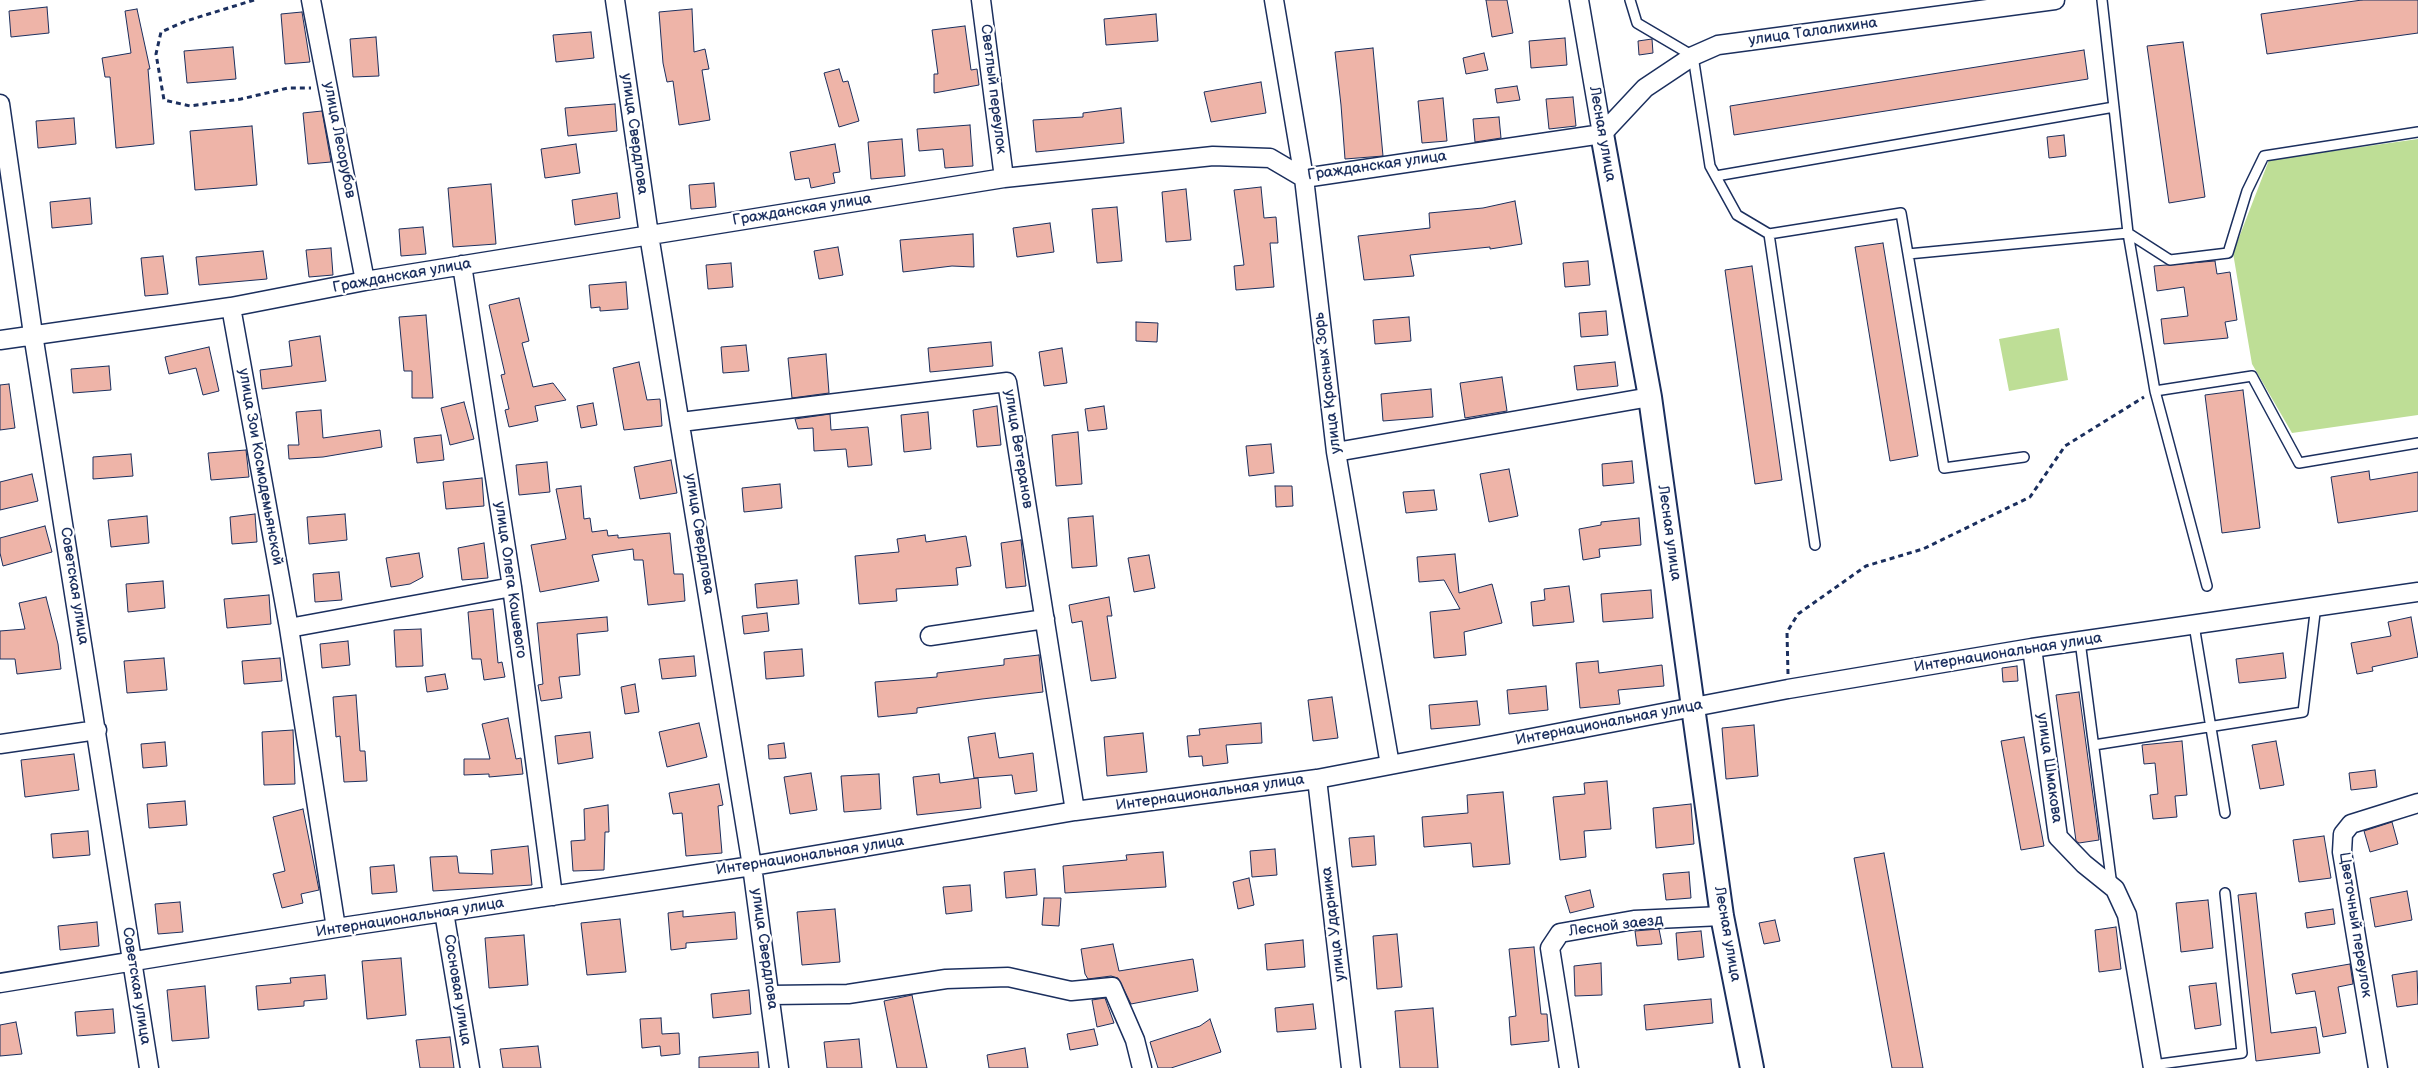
<!DOCTYPE html>
<html>
<head>
<meta charset="utf-8">
<style>
	body { margin:0 }
	canvas { display:block; background:#fff }
</style>
</head>
<body>
<canvas width="2418" height="1068"></canvas>
<script>
const ctx = document.querySelector('canvas').getContext('2d');
ctx.lineJoin = 'round';
function fill(path, color) {
  ctx.fillStyle = color;
  ctx.fill(path, 'evenodd');
}
function poly(rows) {
  const path = new Path2D();
  for (const r of rows) {
    path.moveTo(r[0], r[1]);
    for (let i = 2; i < r.length; i += 2) path.lineTo(r[i], r[i + 1]);
  }
  return path;
}
function trace(path, color, width, dash) {
  ctx.strokeStyle = color;
  ctx.lineWidth = width;
  ctx.lineCap = dash ? 'butt' : 'round';
  ctx.setLineDash(dash || []);
  ctx.stroke(path);
}
function drawText(font, color, halo, rows, align = 'center') {
  ctx.font = font + ' "Balsamiq Sans",sans-serif';
  ctx.lineWidth = 4.5;
  ctx.setLineDash([]);
  ctx.textBaseline = 'middle';
  ctx.strokeStyle = halo;
  ctx.fillStyle = color;
  for (const [text, x, y, turn = 0] of rows) {
    ctx.save();
    ctx.translate(x, y);
    ctx.rotate((+turn || 0) * Math.PI / 180);
    ctx.textAlign = isNaN(turn) ? turn : align;
    if (halo) ctx.strokeText(text, 0, 0);
    ctx.fillText(text, 0, 0);
    ctx.restore();
  }
}
const green = poly([
	[2418,139,2418,415,2292,433,2252,364,2233,253,2269,160],
	[2059,328,2068,380,2009,391,1999,339]
]);
const building = poly([
	[1486,0,1507,0,1513,33,1492,37,1486,0],
	[2362,0,2418,0,2418,33,2267,54,2261,14,2362,0],
	[47,7,49,33,11,37,9,11,47,7],
	[137,9,150,69,148,69,154,144,116,148,110,77,105,77,102,58,131,53,125,11,137,9],
	[692,9,694,52,705,49,709,69,702,70,710,120,679,125,673,81,667,82,663,63,659,12,692,9],
	[302,12,310,62,285,64,281,14,302,12],
	[1156,14,1158,41,1106,45,1104,19,1156,14],
	[965,26,971,70,977,69,979,85,934,93,934,74,938,74,932,30,965,26],
	[591,32,594,58,556,62,553,35,591,32],
	[376,37,379,76,353,77,350,39,376,37],
	[1565,38,1567,65,1531,68,1529,41,1565,38],
	[1652,39,1653,53,1639,55,1638,41,1652,39],
	[2183,42,2205,197,2169,203,2147,46,2183,42],
	[233,47,236,79,187,83,184,51,233,47],
	[1373,48,1383,156,1345,159,1341,105,1335,52,1373,48],
	[2084,50,2088,79,1734,135,1730,106,2084,50],
	[1484,53,1488,70,1466,74,1463,58,1484,53],
	[839,69,843,82,848,81,859,121,839,127,824,73,839,69],
	[1261,82,1266,113,1211,122,1204,92,1261,82],
	[1517,86,1520,100,1497,103,1495,89,1517,86],
	[1573,97,1576,126,1549,129,1546,99,1573,97],
	[1443,98,1447,141,1422,143,1418,101,1443,98],
	[615,104,617,131,568,136,565,108,615,104],
	[1121,108,1124,143,1036,152,1033,120,1083,117,1083,113,1121,108],
	[322,111,331,162,308,164,303,113,322,111],
	[1499,117,1501,138,1475,142,1473,119,1499,117],
	[74,118,76,144,38,148,36,121,74,118],
	[970,125,973,166,945,168,943,149,919,151,917,129,970,125],
	[252,126,257,185,195,190,190,131,252,126],
	[2064,135,2066,156,2049,158,2047,137,2064,135],
	[902,139,905,176,871,179,868,142,902,139],
	[576,144,580,173,545,178,541,149,576,144],
	[835,144,840,172,833,173,835,183,811,188,809,178,795,180,790,152,835,144],
	[714,183,716,207,691,209,689,185,714,183],
	[491,184,496,244,453,247,448,188,491,184],
	[1261,187,1264,218,1276,217,1278,243,1270,243,1274,287,1236,290,1234,266,1244,265,1234,190,1261,187],
	[1186,189,1191,240,1166,242,1162,192,1186,189],
	[617,193,620,218,575,225,572,200,617,193],
	[90,198,92,224,52,228,50,202,90,198],
	[1515,201,1522,244,1490,249,1490,247,1410,255,1414,276,1364,280,1358,236,1430,228,1429,213,1483,208,1515,201],
	[1117,207,1122,261,1097,263,1092,209,1117,207],
	[1050,223,1054,252,1017,257,1013,228,1050,223],
	[423,227,426,254,401,256,399,229,423,227],
	[973,234,974,267,952,266,903,272,900,240,973,234],
	[1883,243,1918,456,1890,461,1855,247,1883,243],
	[838,247,843,275,819,279,814,251,838,247],
	[331,248,333,275,309,277,306,250,331,248],
	[263,251,267,279,199,285,196,257,263,251],
	[163,256,168,294,145,296,141,258,163,256],
	[1588,261,1590,285,1565,287,1563,263,1588,261],
	[2215,261,2217,274,2230,272,2237,320,2225,322,2228,338,2164,344,2161,319,2188,316,2184,287,2157,291,2154,266,2215,261],
	[731,263,733,287,708,289,706,265,731,263],
	[1752,266,1782,480,1755,484,1725,270,1752,266],
	[626,282,628,309,600,311,600,307,591,308,589,285,626,282],
	[519,298,529,341,522,343,533,387,553,383,566,400,535,406,538,421,509,427,505,410,509,409,501,375,505,374,489,305,519,298],
	[1606,311,1608,335,1581,337,1579,313,1606,311],
	[426,315,433,398,412,398,412,371,404,371,399,317,426,315],
	[1409,317,1411,341,1375,344,1373,320,1409,317],
	[1136,322,1158,323,1157,342,1136,341,1136,322],
	[320,336,326,381,262,389,260,370,292,366,289,341,320,336],
	[991,342,993,366,930,372,928,348,991,342],
	[746,345,749,371,723,373,721,347,746,345],
	[209,347,219,391,203,395,196,368,169,374,165,357,209,347],
	[1062,348,1067,383,1044,386,1039,352,1062,348],
	[826,354,829,393,792,398,788,358,826,354],
	[639,362,647,400,660,399,662,426,624,430,613,368,639,362],
	[1615,362,1618,386,1577,390,1574,366,1615,362],
	[109,366,111,390,73,393,71,369,109,366],
	[1502,377,1507,411,1465,418,1460,383,1502,377],
	[9,384,15,428,0,430,0,385,9,384],
	[1431,389,1433,417,1383,421,1381,394,1431,389],
	[2243,390,2260,528,2222,533,2205,395,2243,390],
	[464,402,474,439,450,445,441,408,464,402],
	[593,403,597,425,581,428,577,406,593,403],
	[997,406,1001,445,977,447,973,410,997,406],
	[1104,406,1107,429,1088,431,1085,409,1104,406],
	[321,410,323,438,380,430,382,447,323,457,289,459,288,445,299,445,296,412,321,410],
	[928,412,931,449,904,452,901,415,928,412],
	[830,414,831,430,868,427,872,465,848,467,846,449,814,451,813,428,798,429,795,419,830,414],
	[1078,432,1082,484,1056,486,1052,435,1078,432],
	[441,435,444,460,417,463,414,438,441,435],
	[1271,444,1274,473,1249,476,1246,446,1271,444],
	[246,450,249,477,211,480,208,453,246,450],
	[131,454,133,476,93,479,93,457,131,454],
	[671,460,677,493,640,499,634,467,671,460],
	[1632,461,1634,483,1603,486,1602,464,1632,461],
	[547,462,550,492,519,495,516,465,547,462],
	[1509,469,1518,516,1489,522,1480,474,1509,469],
	[2369,471,2370,480,2418,472,2418,511,2338,523,2331,477,2369,471],
	[32,474,38,501,0,510,0,482,32,474],
	[482,478,484,506,446,509,443,482,482,478],
	[780,484,782,508,744,512,742,488,780,484],
	[581,486,584,519,590,518,592,532,607,530,608,536,618,535,618,538,670,533,674,574,683,574,685,601,648,605,643,560,634,560,633,549,592,555,599,581,540,592,531,545,566,539,556,489,581,486],
	[1275,486,1292,486,1293,506,1276,507,1275,486],
	[1434,490,1437,510,1406,513,1403,492,1434,490],
	[255,514,257,542,232,544,230,517,255,514],
	[345,514,347,540,309,544,307,517,345,514],
	[147,516,149,543,111,547,108,520,147,516],
	[1093,516,1097,566,1072,568,1068,518,1093,516],
	[1639,518,1641,545,1599,549,1600,557,1583,560,1579,529,1601,525,1601,522,1639,518],
	[45,526,52,552,3,566,0,553,0,538,45,526],
	[925,535,926,542,966,536,971,566,956,568,958,585,896,589,897,601,859,604,855,556,899,552,897,539,925,535],
	[1021,540,1026,586,1006,588,1001,543,1021,540],
	[484,543,488,578,462,580,458,548,484,543],
	[419,553,423,577,410,584,391,587,386,558,419,553],
	[1455,554,1459,593,1492,584,1502,623,1464,632,1466,655,1434,658,1430,612,1460,609,1444,580,1419,582,1417,557,1455,554],
	[1149,555,1155,588,1134,592,1128,558,1149,555],
	[339,572,342,600,315,602,313,574,339,572],
	[797,580,799,604,757,608,755,584,797,580],
	[163,581,165,608,128,612,126,584,163,581],
	[1569,586,1574,622,1533,626,1531,602,1545,600,1544,589,1569,586],
	[1651,590,1653,618,1603,622,1601,594,1651,590],
	[269,595,271,624,227,628,224,599,269,595],
	[46,597,58,644,61,669,17,674,15,659,0,659,0,631,25,629,19,603,46,597],
	[1109,597,1112,616,1107,616,1116,678,1091,681,1082,621,1072,623,1069,605,1109,597],
	[493,609,498,663,502,662,505,677,484,680,481,659,472,659,468,612,493,609],
	[767,613,769,631,744,634,742,616,767,613],
	[607,617,608,631,577,634,580,675,559,677,562,698,541,701,538,685,543,684,537,623,607,617],
	[2411,617,2418,657,2372,667,2373,671,2357,674,2351,643,2391,636,2388,622,2411,617],
	[421,629,423,666,396,667,394,630,421,629],
	[348,641,350,665,322,668,320,644,348,641],
	[802,649,804,676,766,679,764,652,802,649],
	[2283,653,2286,678,2239,683,2236,659,2283,653],
	[1039,655,1043,692,982,699,917,708,917,713,878,717,875,682,937,677,937,673,1004,665,1004,659,1039,655],
	[694,656,696,676,662,679,659,659,694,656],
	[164,658,167,690,127,693,124,661,164,658],
	[280,658,282,681,244,684,242,661,280,658],
	[1598,661,1599,673,1662,665,1664,686,1618,690,1620,704,1580,708,1576,663,1598,661],
	[2017,666,2018,681,2003,682,2002,668,2017,666],
	[445,674,448,689,427,692,425,677,445,674],
	[635,684,639,712,625,714,621,687,635,684],
	[1546,686,1548,710,1509,714,1507,690,1546,686],
	[2079,692,2099,840,2079,843,2076,841,2056,695,2079,692],
	[356,695,360,751,365,751,367,781,344,782,340,736,336,737,333,697,356,695],
	[1332,697,1338,738,1313,741,1308,700,1332,697],
	[1477,701,1480,725,1431,729,1429,705,1477,701],
	[508,718,516,759,521,758,523,774,489,777,489,774,464,775,464,759,490,759,482,724,508,718],
	[699,723,707,757,667,767,659,732,699,723],
	[1261,723,1262,743,1226,745,1228,763,1203,766,1202,756,1189,757,1187,736,1200,735,1199,729,1261,723],
	[1754,725,1758,776,1726,779,1722,728,1754,725],
	[293,730,295,784,264,785,262,732,293,730],
	[590,732,593,758,558,764,555,736,590,732],
	[995,733,999,758,1033,753,1037,791,1015,794,1012,775,974,778,968,737,995,733],
	[1143,733,1147,772,1107,776,1104,737,1143,733],
	[2024,737,2044,846,2021,850,2001,741,2024,737],
	[2182,741,2187,795,2175,796,2177,817,2153,819,2150,795,2158,794,2155,763,2144,764,2142,745,2182,741],
	[2276,741,2284,785,2260,789,2252,745,2276,741],
	[165,742,167,766,143,768,141,744,165,742],
	[784,743,786,758,769,759,768,745,784,743],
	[74,754,79,790,25,797,21,760,74,754],
	[2375,770,2377,787,2351,790,2349,773,2375,770],
	[811,773,817,810,790,814,784,777,811,773],
	[879,774,881,809,844,812,841,776,879,774],
	[939,774,940,783,978,778,981,808,917,815,913,777,939,774],
	[1607,781,1611,829,1584,831,1586,857,1560,860,1553,797,1585,794,1584,783,1607,781],
	[719,784,723,805,718,806,722,853,686,856,682,813,673,814,669,793,719,784],
	[1503,792,1510,864,1473,867,1471,843,1424,847,1422,817,1468,813,1467,795,1503,792],
	[185,801,187,825,149,828,147,804,185,801],
	[1691,804,1694,844,1656,848,1653,808,1691,804],
	[608,805,609,832,605,832,604,870,573,871,571,841,585,840,584,809,608,805],
	[303,809,319,890,301,894,303,903,282,908,273,874,285,871,273,817,303,809],
	[2392,822,2398,844,2370,852,2364,831,2392,822],
	[88,831,90,855,53,858,51,834,88,831],
	[1374,836,1376,865,1352,867,1349,838,1374,836],
	[2324,836,2331,878,2299,882,2293,840,2324,836],
	[528,846,532,885,433,891,430,857,457,856,459,873,493,874,491,850,528,846],
	[1275,849,1277,875,1252,877,1250,851,1275,849],
	[1163,852,1166,887,1065,893,1063,866,1127,860,1126,855,1163,852],
	[1884,853,1923,1068,1892,1068,1854,858,1884,853],
	[394,865,397,892,372,894,370,867,394,865],
	[1035,869,1037,895,1006,898,1004,872,1035,869],
	[1689,872,1691,898,1666,900,1663,874,1689,872],
	[1249,878,1254,905,1238,909,1233,882,1249,878],
	[970,885,972,911,946,914,943,887,970,885],
	[1590,890,1594,907,1570,913,1565,896,1590,890],
	[2407,891,2412,920,2375,927,2370,898,2407,891],
	[2256,893,2271,1033,2316,1027,2320,1053,2256,1061,2238,895,2256,893],
	[1044,898,1061,898,1059,926,1042,925,1044,898],
	[2208,900,2213,948,2181,952,2176,903,2208,900],
	[180,902,183,932,158,934,155,904,180,902],
	[835,909,840,962,802,965,797,912,835,909],
	[2333,909,2335,924,2307,928,2305,913,2333,909],
	[683,911,683,917,735,912,737,939,686,943,686,948,671,950,668,913,683,911],
	[620,919,626,972,587,975,581,923,620,919],
	[1775,920,1780,941,1764,944,1759,923,1775,920],
	[97,922,99,946,60,950,58,926,97,922],
	[2116,927,2121,969,2099,972,2095,930,2116,927],
	[1659,929,1662,944,1637,946,1635,931,1659,929],
	[1701,931,1704,957,1678,960,1676,933,1701,931],
	[1397,934,1402,987,1377,989,1373,936,1397,934],
	[524,935,528,985,489,988,485,938,524,935],
	[1303,940,1305,967,1267,970,1265,944,1303,940],
	[1113,944,1119,971,1193,959,1198,991,1131,1004,1118,978,1111,976,1088,979,1085,974,1081,949,1113,944],
	[1534,947,1541,1014,1547,1014,1549,1041,1511,1045,1509,1017,1516,1016,1509,949,1534,947],
	[401,958,406,1015,367,1019,362,961,401,958],
	[1601,963,1602,995,1575,996,1574,966,1601,963],
	[2350,964,2353,984,2338,987,2346,1033,2323,1037,2315,991,2296,994,2292,974,2350,964],
	[2417,971,2418,1004,2397,1007,2392,975,2417,971],
	[325,975,327,999,304,1001,304,1006,258,1010,256,986,291,983,290,978,325,975],
	[2216,983,2221,1025,2195,1029,2189,986,2216,983],
	[205,986,209,1038,172,1041,167,990,205,986],
	[749,990,751,1014,713,1018,711,994,749,990],
	[912,995,927,1068,897,1068,884,1001,912,995],
	[1105,998,1114,1023,1097,1027,1092,1000,1105,998],
	[1711,999,1713,1023,1646,1030,1644,1005,1711,999],
	[1313,1004,1316,1029,1277,1032,1275,1008,1313,1004],
	[1433,1008,1438,1068,1400,1068,1395,1011,1433,1008],
	[113,1009,115,1033,77,1036,75,1012,113,1009],
	[661,1018,662,1034,679,1033,680,1054,661,1056,660,1046,642,1048,640,1019,661,1018],
	[1210,1019,1221,1052,1171,1068,1158,1068,1150,1042,1200,1026,1210,1019],
	[16,1022,22,1054,0,1056,0,1025,16,1022],
	[1094,1029,1098,1045,1070,1050,1067,1034,1094,1029],
	[450,1037,454,1068,420,1068,416,1040,450,1037],
	[859,1039,862,1068,827,1068,824,1042,859,1039],
	[538,1046,541,1068,503,1068,500,1049,538,1046],
	[1025,1048,1028,1068,989,1068,987,1055,1025,1048],
	[758,1052,759,1068,699,1068,699,1057,758,1052]
]);
const path = poly([
	[254,0,186,21,161,32,156,54,164,100,190,106,241,99,288,88,311,88],
	[1788,674,1787,632,1798,614,1866,566,1923,549,2030,497,2065,446,2144,397]
]);
const service = poly([
	[1630,0,1637,23,1693,56,1710,166,1737,215,1769,234,1901,213,1908,254,2128,233,2170,260,2228,253,2247,191,2264,156,2418,132],
	[2102,0,2128,233,2155,391,2207,586],
	[1716,176,2114,107],
	[1769,234,1815,545],
	[1908,254,1944,468,2024,457],
	[2155,391,2252,376,2299,463,2418,443],
	[2194,625,2225,813],
	[2080,641,2112,886],
	[2094,745,2303,712,2316,605],
	[2153,1065,2242,1053,2225,893]
]);
const minor = poly([
	[311,0,365,281],
	[615,0,649,235,752,866,779,1068],
	[981,0,1004,178],
	[1274,0,1304,178,1336,452,1390,765],
	[1579,0,1602,134],
	[0,104,33,334,149,1068],
	[1602,134,1645,88,1693,56,1718,45,2055,0],
	[462,265,512,587,553,896],
	[231,307,289,628,336,928],
	[0,340,231,307,365,281,1004,178,1213,156,1270,158,1304,178,1602,134],
	[681,422,1007,382,1075,811],
	[1336,452,1650,397],
	[289,628,512,587],
	[930,636,1045,619],
	[2032,648,2058,837,2084,864,2115,889,2127,915,2153,1068],
	[0,744,97,730],
	[1317,779,1351,1068],
	[444,912,470,1068],
	[0,983,336,928,752,866,1075,811,1317,779,1788,689,2032,648,2418,592],
	[771,995,848,994,946,979,1008,977,1071,991,1112,987,1135,1040,1142,1068],
	[1569,1068,1550,948,1560,933,1634,920,1722,916],
	[2378,1068,2342,852,2343,834,2351,824,2418,803]
]);
const tertiary = poly([
	[1602,134,1650,397,1722,916,1752,1068]
]);
const streetNames = [
	["улица Талалихина",1813,32,-8],
	["Светлый переулок",993,89,83],
	["улица Свердлова",634,134,82],
	["Лесная улица",1602,134,80],
	["улица Лесорубов",339,140,79],
	["Гражданская улица",1377,166,-8],
	["Гражданская улица",802,210,-9],
	["Гражданская улица",402,276,-10],
	["улица Красных Зорь",1328,383,-97],
	["улица Ветеранов",1018,449,81],
	["улица Зои Космодемьянской",260,467,80],
	["Лесная улица",1669,533,82],
	["улица Свердлова",699,534,81],
	["улица Олега Кошевого",510,580,82],
	["Советская улица",74,586,81],
	["Интернациональная улица",2008,653,-9],
	["Интернациональная улица",1609,723,-11],
	["улица Шмакова",2049,768,82],
	["Интернациональная улица",1210,793,-8],
	["Интернациональная улица",810,856,-9],
	["Интернациональная улица",410,918,-9],
	["улица Ударника",1334,924,-97],
	["Цветочный переулок",2355,925,81],
	["Лесной заезд",1616,926,-7],
	["Лесная улица",1727,934,80],
	["улица Свердлова",764,949,82],
	["Советская улица",136,986,81],
	["Сосновая улица",457,990,81]
];
fill(green, '#bede96');
fill(building, '#eeb4a8');
trace(building, '#1b2f5e', 1);
trace(service, '#1b2f5e', 12);
trace(minor, '#1b2f5e', 21);
trace(tertiary, '#1b2f5e', 26);
trace(path, '#1b2f5e', 3, [5, 4]);
trace(service, '#fff', 9);
trace(minor, '#fff', 18);
trace(tertiary, '#fff', 22);
drawText('15px', '#1b2f5e', '#fff', streetNames);
</script>
</body>
</html>
